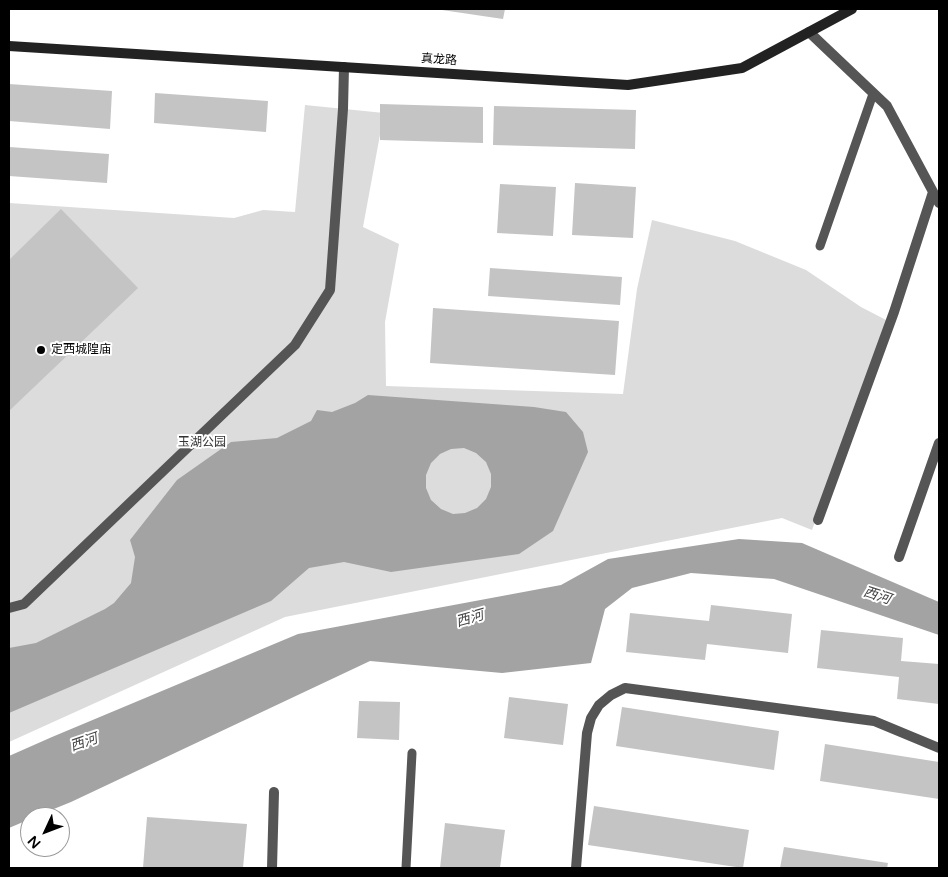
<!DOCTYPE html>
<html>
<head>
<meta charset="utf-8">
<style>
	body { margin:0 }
	#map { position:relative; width:948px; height:877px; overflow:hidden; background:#fff; font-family:"Varela Round",sans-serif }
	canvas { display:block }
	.frame { position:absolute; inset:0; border:10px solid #000; pointer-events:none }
	.north { position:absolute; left:20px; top:807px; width:50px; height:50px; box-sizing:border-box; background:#fff; border:1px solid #999; border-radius:50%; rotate:227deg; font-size:14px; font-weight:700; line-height:20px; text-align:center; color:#000 }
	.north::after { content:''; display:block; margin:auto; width:18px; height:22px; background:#000; clip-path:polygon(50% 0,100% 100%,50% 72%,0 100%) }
</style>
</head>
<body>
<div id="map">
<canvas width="948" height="877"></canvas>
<div class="frame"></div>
<div class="north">N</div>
</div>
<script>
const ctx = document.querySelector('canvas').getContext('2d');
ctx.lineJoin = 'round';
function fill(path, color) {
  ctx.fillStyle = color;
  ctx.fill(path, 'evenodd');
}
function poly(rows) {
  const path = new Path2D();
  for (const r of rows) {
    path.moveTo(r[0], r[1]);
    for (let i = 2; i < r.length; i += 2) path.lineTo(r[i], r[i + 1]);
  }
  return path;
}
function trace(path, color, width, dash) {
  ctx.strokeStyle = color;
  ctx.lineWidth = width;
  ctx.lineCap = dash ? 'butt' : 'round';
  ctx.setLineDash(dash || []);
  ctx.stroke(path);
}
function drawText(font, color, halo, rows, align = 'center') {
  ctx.font = font + ' "Varela Round","Noto Sans SC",sans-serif';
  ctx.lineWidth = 4;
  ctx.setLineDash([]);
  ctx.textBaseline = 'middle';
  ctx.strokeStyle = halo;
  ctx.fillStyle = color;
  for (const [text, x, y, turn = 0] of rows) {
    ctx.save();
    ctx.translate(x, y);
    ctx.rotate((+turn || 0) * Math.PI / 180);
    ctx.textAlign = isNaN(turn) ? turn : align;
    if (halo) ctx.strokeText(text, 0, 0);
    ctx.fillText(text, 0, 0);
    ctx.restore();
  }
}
const green = poly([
	[305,105,384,113,363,227,399,244,385,322,386,386,623,394,637,289,652,220,735,241,806,270,861,307,888,321,812,530,782,518,285,617,9,742,9,203,234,218,263,210,295,212]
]);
const water = poly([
	[368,395,534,407,566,412,583,432,588,452,553,531,519,554,391,572,344,562,309,568,271,601,9,713,9,648,36,643,105,609,114,603,131,583,135,557,130,540,177,480,231,442,277,438,311,421,317,410,332,412,355,403],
	[464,448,476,453,486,462,491,474,491,487,486,499,477,508,465,513,453,514,441,509,431,500,426,488,426,475,431,463,440,454,451,449],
	[739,539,802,543,939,602,939,635,774,579,691,573,632,588,605,609,591,663,502,673,370,661,71,802,34,817,30,817,30,819,9,828,9,756,52,737,298,634,561,585,608,559]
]);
const building = poly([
	[442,9,505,9,503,19,442,10],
	[9,84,112,91,110,129,9,121],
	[155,93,268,101,266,132,154,123],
	[380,104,483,107,483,143,380,140],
	[494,106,636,110,635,149,493,145],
	[9,147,109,154,107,183,9,176],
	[575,183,636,187,633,238,572,235],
	[500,184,556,187,553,236,497,233],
	[61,209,138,288,9,411,9,260],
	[490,268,622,277,620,305,488,296],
	[433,308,619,321,615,375,430,363],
	[711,605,792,614,788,653,707,644,705,660,626,652,630,613,709,621],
	[821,630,903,638,901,661,939,664,939,704,897,699,899,677,817,668],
	[509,697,568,704,563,745,504,738],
	[359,701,400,702,399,740,357,738],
	[622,707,779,731,774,770,616,746],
	[825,744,939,762,939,799,820,781],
	[594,806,749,830,743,868,588,845],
	[147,817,247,824,243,868,143,868],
	[445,823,505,830,500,868,440,868],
	[784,847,888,863,887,868,780,868]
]);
const service = poly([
	[820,246,873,94],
	[406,868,412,753]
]);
const pedestrian = poly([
	[9,608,24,604,295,345,330,290,343,109,344,67]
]);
const minor = poly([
	[809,32,887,106,939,203],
	[818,520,894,312,933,192],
	[899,557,939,443],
	[272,868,274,792],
	[576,868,587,733,591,718,599,705,611,695,625,688,874,721,939,748]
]);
const secondary = poly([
	[9,46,628,85,742,68,852,9]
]);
const markers = [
	[41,350,5,"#000"]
];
const streetNames = [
	["真龙路",439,60,4]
];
const poiNames = [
	["定西城隍庙",51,350]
];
const parkNames = [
	["玉湖公园",202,443]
];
const waterNames = [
	["西河",877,596,18],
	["西河",470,619,-16],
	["西河",84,743,-19]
];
fill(green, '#dcdcdc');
fill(water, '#a3a3a3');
fill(building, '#c4c4c4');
trace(service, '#555', 9);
trace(pedestrian, '#555', 10);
trace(minor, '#555', 10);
trace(secondary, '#222', 10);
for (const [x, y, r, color] of markers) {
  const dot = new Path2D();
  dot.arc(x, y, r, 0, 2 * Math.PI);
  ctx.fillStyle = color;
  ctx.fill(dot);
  trace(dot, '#fff', 2);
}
drawText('12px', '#000', '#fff', streetNames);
drawText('12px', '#000', '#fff', poiNames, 'left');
drawText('12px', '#333', '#fff', parkNames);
drawText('italic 14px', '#444', '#fff', waterNames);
</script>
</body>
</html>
